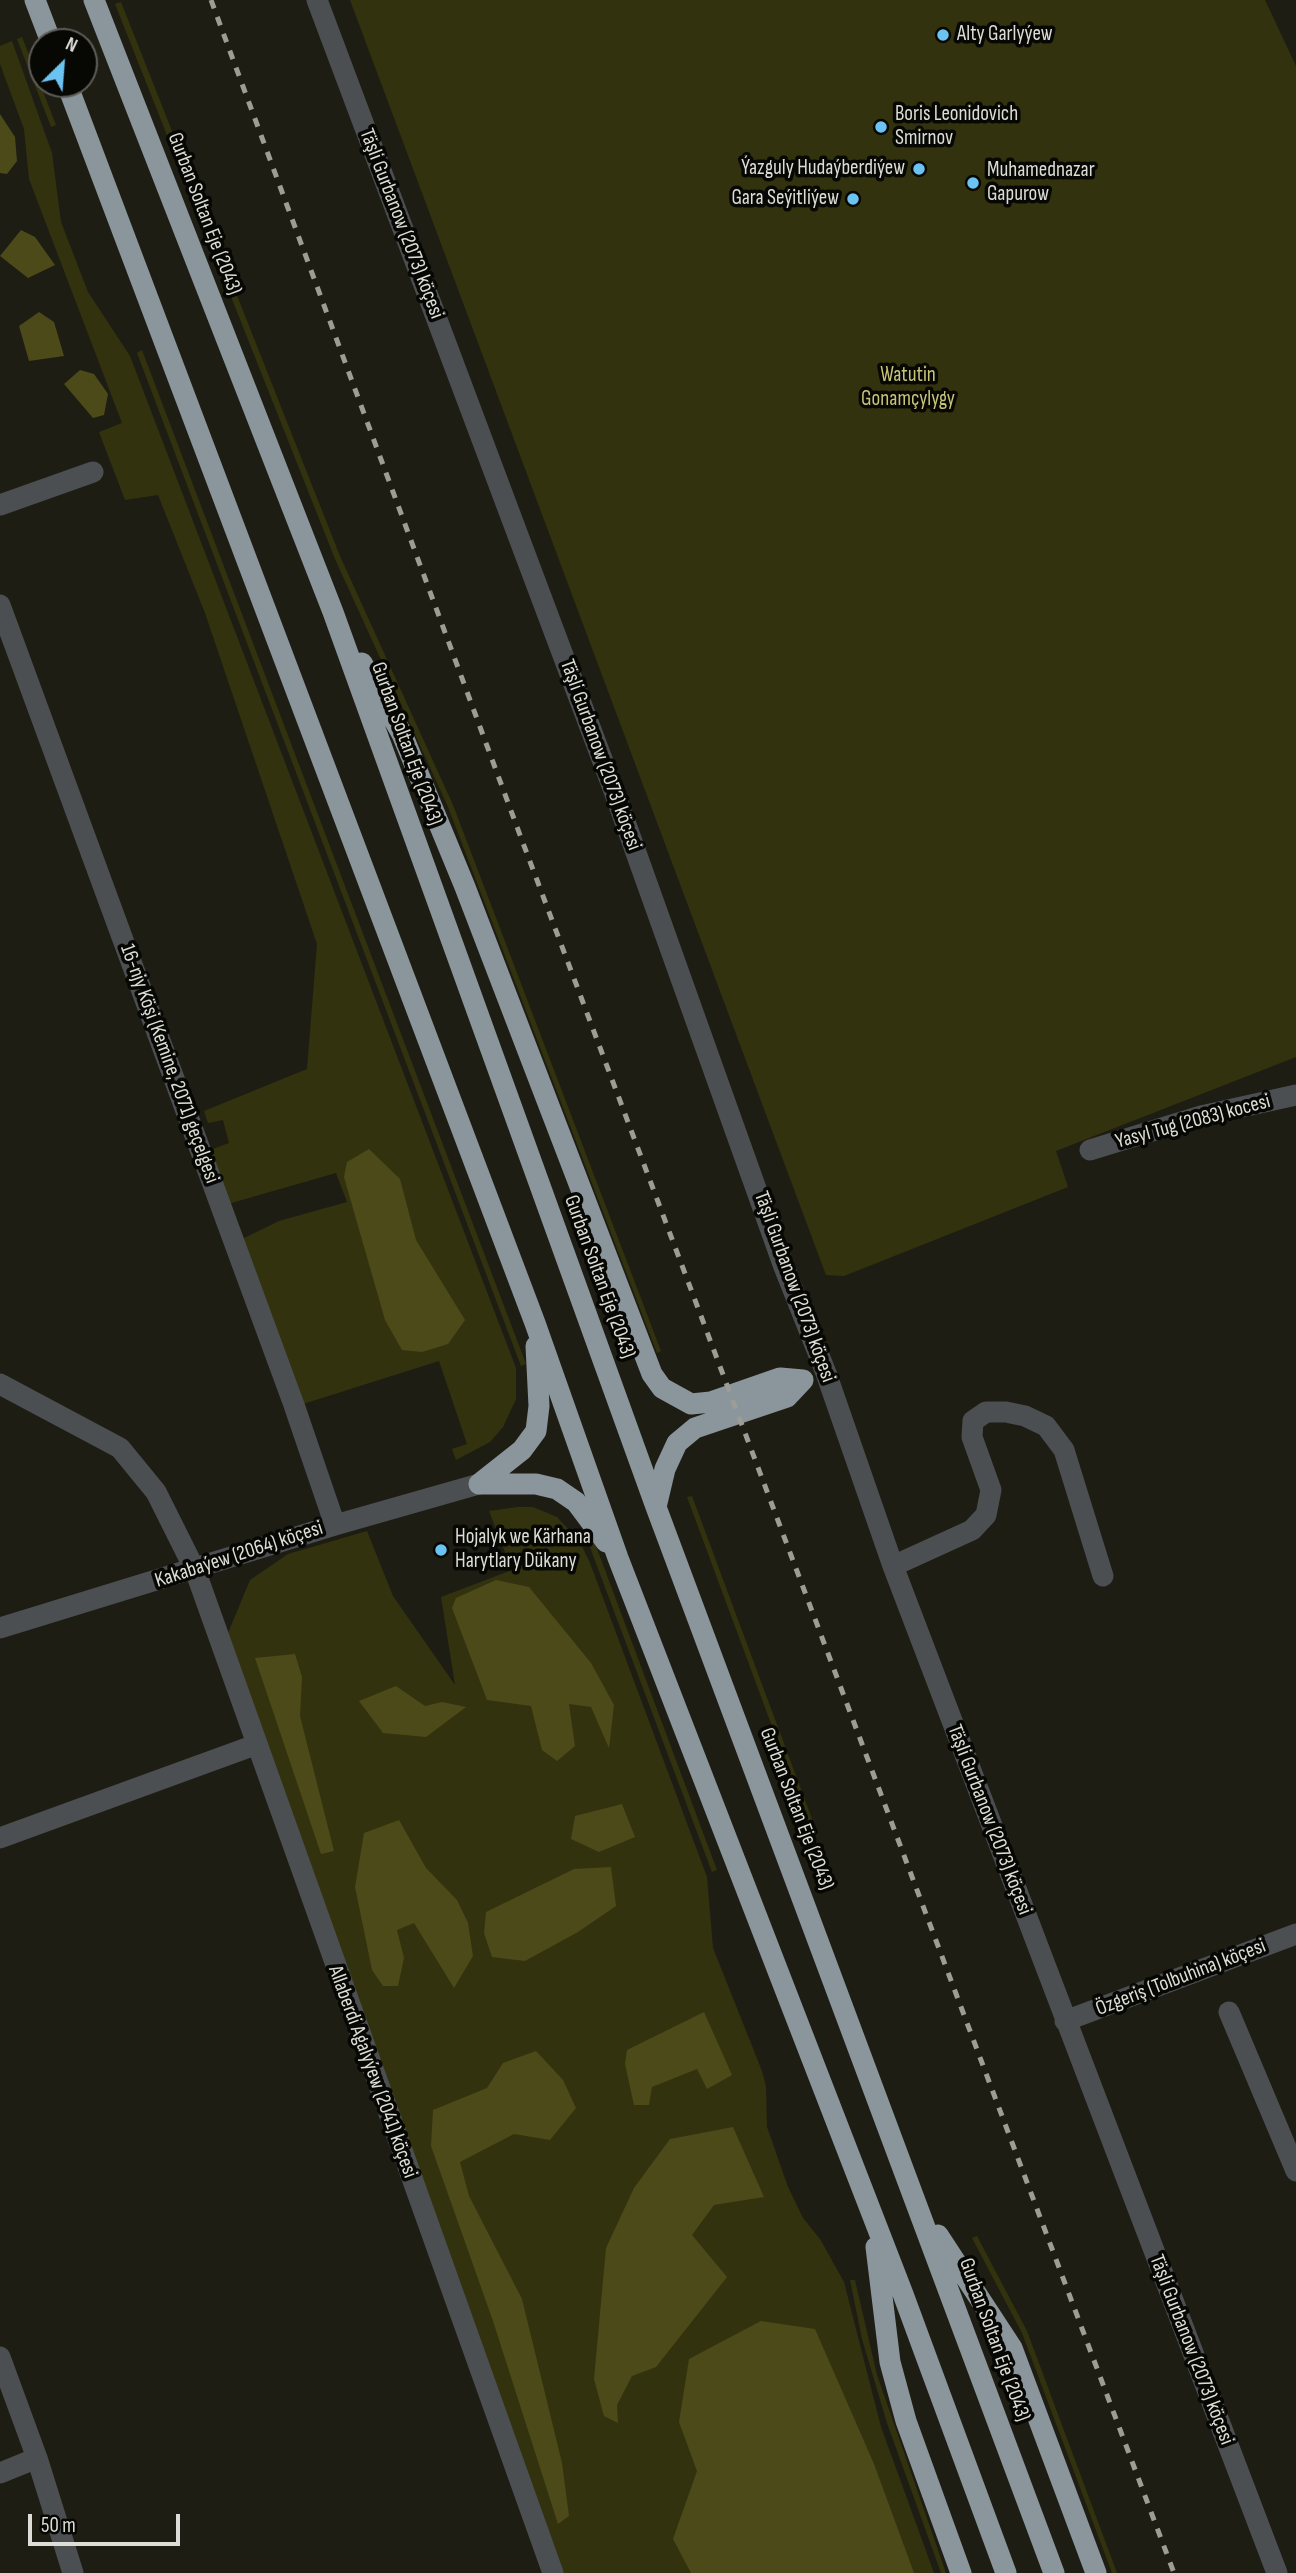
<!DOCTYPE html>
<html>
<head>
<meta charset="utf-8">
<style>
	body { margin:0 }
	#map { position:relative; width:1296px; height:2573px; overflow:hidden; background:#1e1d14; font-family:"Sofia Sans Condensed",sans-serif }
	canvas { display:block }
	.north { position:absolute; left:28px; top:28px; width:70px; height:70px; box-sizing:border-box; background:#070704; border:2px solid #5d5d58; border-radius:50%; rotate:25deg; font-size:19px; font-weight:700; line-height:28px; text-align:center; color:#ddddd7 }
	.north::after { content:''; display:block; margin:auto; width:24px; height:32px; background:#6bc3f2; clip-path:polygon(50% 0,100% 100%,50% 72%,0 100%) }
	.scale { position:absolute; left:28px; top:2514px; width:152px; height:32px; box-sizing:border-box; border:4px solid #ddddd7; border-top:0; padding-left:9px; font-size:21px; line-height:24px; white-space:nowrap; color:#ddddd7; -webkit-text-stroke:5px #070704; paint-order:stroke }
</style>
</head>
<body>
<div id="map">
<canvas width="1296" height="2573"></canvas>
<div class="north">N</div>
<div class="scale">50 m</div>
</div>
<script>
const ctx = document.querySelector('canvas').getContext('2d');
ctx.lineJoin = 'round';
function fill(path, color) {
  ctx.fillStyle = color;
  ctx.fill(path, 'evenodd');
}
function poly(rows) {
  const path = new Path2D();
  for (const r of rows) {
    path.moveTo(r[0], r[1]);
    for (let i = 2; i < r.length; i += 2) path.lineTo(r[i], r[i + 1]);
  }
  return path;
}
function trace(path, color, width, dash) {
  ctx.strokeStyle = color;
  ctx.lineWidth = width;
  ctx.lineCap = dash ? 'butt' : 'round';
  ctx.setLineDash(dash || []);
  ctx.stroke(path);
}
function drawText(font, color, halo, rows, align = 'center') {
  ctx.font = font + ' "Sofia Sans Condensed",sans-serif';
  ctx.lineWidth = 7;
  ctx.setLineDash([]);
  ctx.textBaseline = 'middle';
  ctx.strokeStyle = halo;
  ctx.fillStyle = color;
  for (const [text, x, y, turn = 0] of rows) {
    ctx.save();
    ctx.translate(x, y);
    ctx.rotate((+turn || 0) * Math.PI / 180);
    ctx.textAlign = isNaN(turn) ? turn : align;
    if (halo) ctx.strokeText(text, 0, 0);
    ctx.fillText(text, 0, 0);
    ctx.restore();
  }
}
const green = poly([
	[350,0,1265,0,1296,66,1296,1057,1056,1151,1068,1187,844,1276,826,1275],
	[121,2,340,556,453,805,661,1351,657,1353,448,807,335,559,115,4],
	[22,37,56,125,51,127,17,39],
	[12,41,52,153,61,222,88,292,130,356,516,1368,516,1399,503,1427,490,1442,456,1460,452,1449,467,1444,439,1361,303,1404,242,1239,279,1221,347,1202,336,1173,228,1204,210,1150,229,1143,223,1120,208,1123,204,1111,307,1069,317,944,205,613,158,495,125,500,99,432,122,423,29,179,24,129,0,64,0,46],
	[142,350,526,1364,521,1366,137,353],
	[692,1496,818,1835,813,1837,687,1497],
	[518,1507,533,1507,557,1517,580,1542,590,1563,707,1877,713,1948,762,2071,766,2087,767,2127,788,2187,803,2218,820,2239,844,2282,881,2427,934,2573,563,2573,228,1633,250,1580,288,1554,367,1531,393,1596,455,1685,441,1597,512,1570,489,1511],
	[592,1540,596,1546,717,1870,712,1872,588,1542],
	[977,2236,1027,2331,1117,2573,1112,2573,1022,2333,972,2238],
	[850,2280,855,2280,877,2375,946,2573,941,2573,887,2423,862,2339]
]);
const forest = poly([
	[0,114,15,137,17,161,7,174,0,173],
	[21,230,35,237,55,265,28,278,0,256],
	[39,312,54,322,64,356,29,361,19,326],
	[80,370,94,374,108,394,104,415,93,418,64,384],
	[369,1149,400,1179,416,1240,465,1320,448,1344,422,1352,402,1350,385,1320,344,1177,347,1162],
	[496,1580,529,1587,591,1663,614,1705,609,1748,591,1707,569,1704,575,1746,557,1761,542,1750,531,1706,487,1700,452,1608,456,1598],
	[295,1654,302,1677,300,1716,334,1851,321,1854,255,1658],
	[396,1686,425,1706,442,1702,466,1707,426,1737,383,1733,359,1701],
	[622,1804,635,1837,599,1852,571,1839,575,1816],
	[399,1820,426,1868,457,1900,468,1923,473,1956,454,1988,414,1923,397,1930,404,1958,398,1986,383,1986,372,1970,355,1887,364,1833],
	[611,1867,616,1906,578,1932,525,1961,492,1957,484,1933,486,1912,574,1869],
	[704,2012,732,2075,707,2089,697,2069,652,2087,649,2105,634,2105,625,2064,627,2050],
	[536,2051,563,2080,576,2108,550,2140,514,2134,460,2162,469,2196,522,2299,562,2463,569,2516,558,2524,493,2321,431,2146,433,2110,487,2088,503,2063],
	[733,2127,764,2197,714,2205,692,2235,727,2277,656,2367,632,2376,617,2405,618,2423,604,2416,594,2379,606,2248,634,2188,670,2139],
	[761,2321,815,2329,874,2464,914,2573,691,2573,673,2539,697,2471,679,2422,689,2359]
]);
const minor = poly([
	[317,0,614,791,784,1267,826,1373,893,1566,1277,2573],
	[0,505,93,472],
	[0,605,294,1405,335,1525],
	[1090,1150,1201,1116,1296,1095],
	[0,1384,120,1448,156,1492,195,1570,553,2573],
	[893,1566,972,1530,986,1515,991,1490,972,1437,973,1421,986,1412,1006,1412,1025,1416,1046,1426,1064,1450,1103,1576],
	[0,1628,335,1525,479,1484],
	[0,1838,255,1745],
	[1229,2012,1296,2171],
	[1065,2021,1296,1934],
	[0,2357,37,2458,73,2573],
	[0,2473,37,2458]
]);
const highway = poly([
	[35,0,51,42],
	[94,0,333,612,656,1507,1054,2573],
	[67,84,535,1323,618,1558,903,2294,1006,2573],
	[362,663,402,734,465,887,652,1374,662,1388,691,1404,711,1402,780,1378,803,1380],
	[479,1484,522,1450,536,1431,539,1406,536,1346],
	[479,1484,536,1484,557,1489,576,1502,606,1542],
	[656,1507,665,1469,677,1443,695,1428,787,1397,803,1380],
	[938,2235,1012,2348,1096,2573],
	[876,2247,890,2362,906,2421,961,2573]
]);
const rail = poly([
	[211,0,520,835,1174,2573]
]);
const markers = [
	[943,35,7,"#6bc3f2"],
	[881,127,7,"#6bc3f2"],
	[919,169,7,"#6bc3f2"],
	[973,183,7,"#6bc3f2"],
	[853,199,7,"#6bc3f2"],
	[441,1550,7,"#6bc3f2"]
];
const poiNames = [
	["Alty Garlyýew",957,35],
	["Boris Leonidovich",895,115],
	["Smirnov",895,139],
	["Ýazguly Hudaýberdiýew",905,169,"right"],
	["Muhamednazar",987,171],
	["Gapurow",987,195],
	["Gara Seýitliýew",839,199,"right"],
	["Hojalyk we Kärhana",455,1538],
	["Harytlary Dükany",455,1562]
];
const streetNames = [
	["Gurban Soltan Eje (2043)",204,214,69],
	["Täşli Gurbanow (2073) köçesi",401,224,69],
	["Gurban Soltan Eje (2043)",406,744,70],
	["Täşli Gurbanow (2073) köçesi",600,755,70],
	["16-njy Köşi (Kemine, 2071) geçelgesi",169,1064,70],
	["Yasyl Tug (2083) kocesi",1193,1122,-15],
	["Gurban Soltan Eje (2043)",599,1277,70],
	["Täşli Gurbanow (2073) köçesi",794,1287,70],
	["Kakabaýew (2064) köçesi",239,1555,-18],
	["Gurban Soltan Eje (2043)",796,1809,69],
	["Täşli Gurbanow (2073) köçesi",989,1820,69],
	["Özgeriş (Tolbuhina) köçesi",1181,1978,-21],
	["Allaberdi Agalyýew (2041) köçesi",372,2072,70],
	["Gurban Soltan Eje (2043)",994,2340,70],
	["Täşli Gurbanow (2073) köçesi",1191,2350,69]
];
const parkNames = [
	["Watutin",908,376],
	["Gonamçylygy",908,400]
];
fill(green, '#33320e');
fill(forest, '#4c4a19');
trace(minor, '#4b4f52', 21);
trace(highway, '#8a969c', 21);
trace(rail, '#9d9c95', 5, [9, 9]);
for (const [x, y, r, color] of markers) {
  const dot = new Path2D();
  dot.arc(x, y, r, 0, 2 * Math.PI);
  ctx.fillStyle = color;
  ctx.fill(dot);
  trace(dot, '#070704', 2.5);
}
drawText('21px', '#ddddd7', '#070704', poiNames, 'left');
drawText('21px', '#ddddd7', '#070704', streetNames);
drawText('21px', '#c7c578', '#070704', parkNames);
</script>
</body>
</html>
